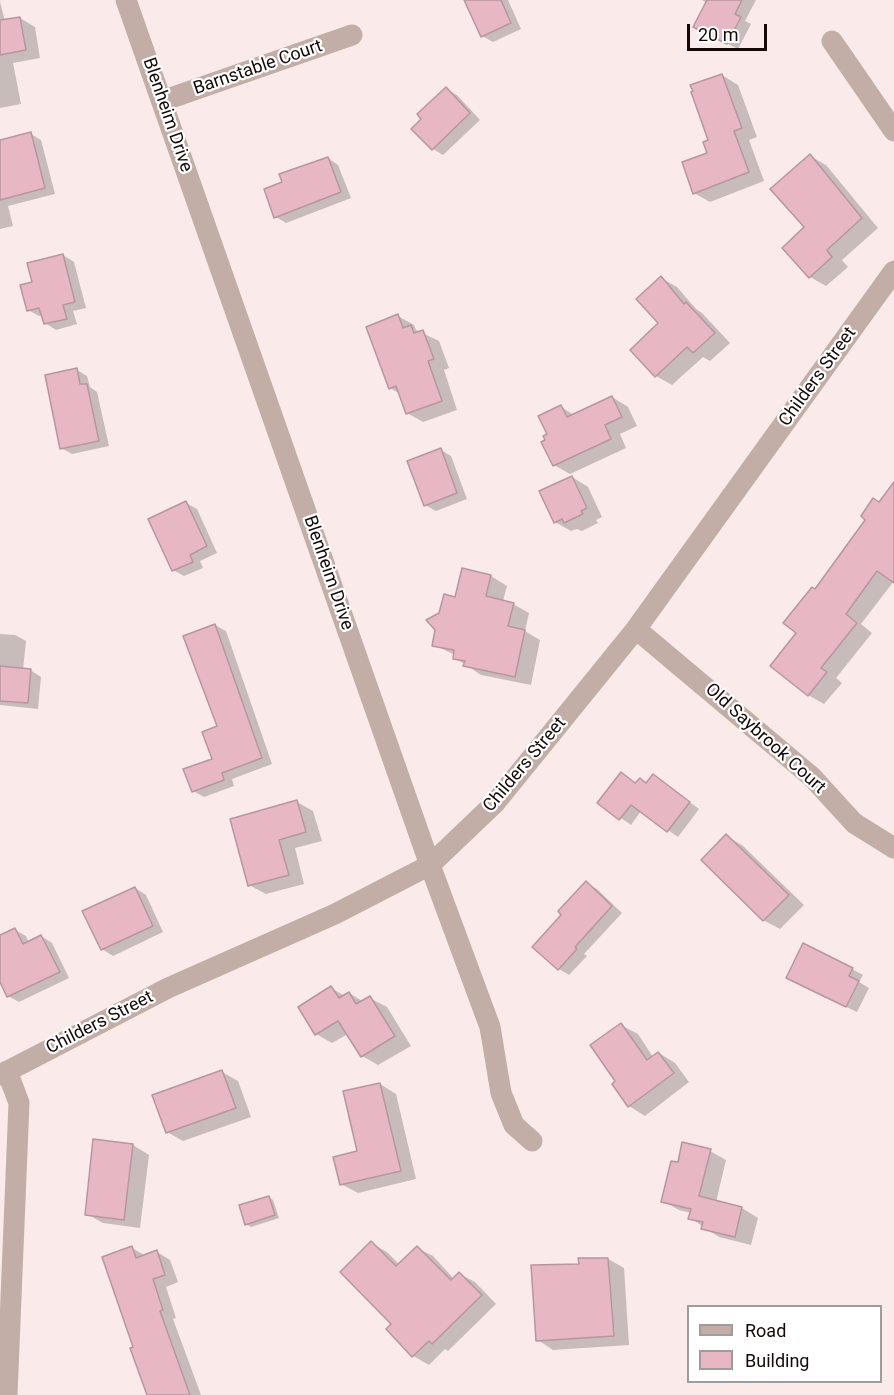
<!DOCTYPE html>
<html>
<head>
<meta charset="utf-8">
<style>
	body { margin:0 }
	#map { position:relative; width:894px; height:1395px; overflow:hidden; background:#faebea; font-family:Roboto,sans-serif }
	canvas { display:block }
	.legend { position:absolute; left:687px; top:1305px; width:195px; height:78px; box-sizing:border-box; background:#fff; border:2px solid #a19c9c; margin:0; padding:8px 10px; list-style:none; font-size:18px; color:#140808 }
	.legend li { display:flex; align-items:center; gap:12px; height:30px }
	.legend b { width:30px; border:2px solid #a19c9c }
	.scale { position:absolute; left:687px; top:24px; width:80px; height:27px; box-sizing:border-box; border:3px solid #140808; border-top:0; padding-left:8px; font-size:18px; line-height:21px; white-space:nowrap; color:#140808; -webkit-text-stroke:4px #fff; paint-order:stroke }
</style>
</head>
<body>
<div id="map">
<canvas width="894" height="1395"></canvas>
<ul class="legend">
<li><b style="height:8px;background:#c3aea7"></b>Road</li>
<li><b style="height:16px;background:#e7b7c4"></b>Building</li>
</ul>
<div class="scale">20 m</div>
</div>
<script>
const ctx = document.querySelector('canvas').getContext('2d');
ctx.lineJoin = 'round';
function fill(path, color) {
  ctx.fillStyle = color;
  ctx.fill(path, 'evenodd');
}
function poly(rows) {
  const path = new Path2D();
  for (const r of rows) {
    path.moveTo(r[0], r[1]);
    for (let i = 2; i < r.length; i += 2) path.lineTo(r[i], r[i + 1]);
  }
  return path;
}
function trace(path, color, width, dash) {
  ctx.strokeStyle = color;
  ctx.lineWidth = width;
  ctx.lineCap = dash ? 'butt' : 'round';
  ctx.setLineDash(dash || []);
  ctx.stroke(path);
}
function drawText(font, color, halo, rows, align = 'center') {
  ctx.font = font + ' Roboto,sans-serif';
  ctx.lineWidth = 4.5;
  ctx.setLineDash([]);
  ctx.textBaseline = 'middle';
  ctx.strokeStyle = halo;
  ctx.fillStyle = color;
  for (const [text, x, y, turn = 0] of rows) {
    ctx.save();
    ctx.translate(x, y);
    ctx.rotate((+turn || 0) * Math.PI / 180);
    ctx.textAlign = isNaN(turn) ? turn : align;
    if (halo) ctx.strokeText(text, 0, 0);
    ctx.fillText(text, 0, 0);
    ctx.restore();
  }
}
const shadow = poly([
	[465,0,508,0,521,29,493,42,482,36],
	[702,0,756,0,745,21,751,24,738,49,706,33,707,3],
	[0,2,5,21,20,18,35,27,40,58,13,63,21,104,0,108],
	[722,75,738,85,757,137,749,140,764,181,710,202,694,193,709,154],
	[446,89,457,95,480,120,443,155,433,149],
	[31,134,41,140,55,194,8,206,13,226,0,229,0,142],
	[810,156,826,165,878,228,842,260,848,267,826,286,810,277,806,227],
	[328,158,338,165,351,198,286,223,276,217,284,183],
	[63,255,74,262,86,308,73,311,77,324,56,330,45,323,43,315,39,316,28,310,34,283],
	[661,278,677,287,696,309,702,313,730,343,710,361,703,357,672,385,656,376,661,323],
	[398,316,414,325,416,330,439,341,449,368,444,370,457,410,423,422,407,413,400,394,390,388],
	[77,370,87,376,90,387,97,392,109,446,72,454,61,448],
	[612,397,628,407,637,426,620,434,626,448,570,474,554,465,549,435,561,407,574,415],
	[441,450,451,456,467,499,436,511,425,505],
	[572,477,588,487,602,517,596,520,598,523,582,531,577,529,571,531,555,522],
	[186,503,197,509,217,553,200,561,203,568,184,576,173,570],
	[894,503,894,581,861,624,872,633,836,678,842,683,824,704,808,695,798,633,816,590,880,504],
	[463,570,491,576,507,586,503,601,513,604,529,613,525,631,540,640,531,685,481,675,455,658,455,655,434,645,441,615,456,599],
	[215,625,226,631,272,764,232,779,234,786,204,797,193,791,214,760,219,727],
	[0,634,15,635,26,641,23,670,30,670,41,677,38,709,0,705],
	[654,776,699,809,678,837,641,811,631,825,599,803,632,781,637,784,647,784],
	[297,802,313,811,322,841,295,848,304,884,266,894,249,885],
	[726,836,742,845,804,905,780,929,763,920],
	[586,883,597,889,622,913,584,954,587,956,569,975,559,969,563,915],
	[135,888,146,895,163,932,113,956,102,949],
	[15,930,26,936,29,943,41,936,52,943,69,978,19,1002,8,996,0,978,0,937],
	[852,969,863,975,859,982,869,988,857,1012,799,984],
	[331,988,345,996,349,993,364,1002,370,998,387,1007,411,1046,378,1065,362,1056,348,1034,332,1043,316,1034],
	[621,1025,638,1034,653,1057,659,1053,675,1063,689,1082,645,1116,629,1106,614,1084,617,1082],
	[222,1072,238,1081,251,1117,183,1141,167,1132],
	[380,1084,396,1094,416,1179,358,1193,341,1184,359,1152],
	[133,1145,149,1155,140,1228,103,1223,87,1214],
	[710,1151,726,1160,716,1202,742,1208,758,1218,751,1245,719,1237,690,1218,691,1213,679,1210,663,1201,679,1164],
	[268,1197,273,1200,279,1218,251,1227,246,1224],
	[371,1243,387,1252,400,1265,417,1248,433,1256,454,1279,459,1274,475,1282,496,1304,448,1351,445,1349,429,1365,413,1356,388,1329,393,1324],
	[132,1248,146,1256,157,1252,170,1260,178,1282,166,1287,176,1318,173,1319,201,1395,149,1395],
	[608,1259,624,1268,629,1345,553,1350,538,1340,581,1265]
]);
const building = poly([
	[464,0,501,0,511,23,481,37,464,0],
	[707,0,742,0,735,14,741,17,727,44,693,27,707,0],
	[20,17,26,50,0,55,0,20,20,17],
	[722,74,742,128,734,131,749,172,693,194,682,162,707,153,703,142,708,140,691,92,693,91,690,85,722,74],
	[446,87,470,113,432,150,411,129,421,119,417,114,446,87],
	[31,132,45,188,0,200,0,140,31,132],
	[810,154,862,218,827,250,832,257,809,278,782,248,804,227,770,189,810,154],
	[328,157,341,192,274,218,264,189,282,182,279,174,328,157],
	[63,254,75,302,63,305,67,319,44,324,39,308,27,311,20,285,32,282,27,263,63,254],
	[661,276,684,304,686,302,715,333,693,353,687,347,655,377,630,350,658,323,636,299,661,276],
	[398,314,403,328,411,325,414,333,423,330,434,359,428,361,442,401,406,414,396,386,389,389,366,327,398,314],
	[77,368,80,384,87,384,99,441,60,449,45,375,77,368],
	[612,396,622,417,605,425,611,439,553,466,541,442,545,440,543,436,547,434,538,416,561,405,567,417,612,396],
	[441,448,457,493,424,506,407,461,441,448],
	[572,476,587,508,581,511,583,514,564,523,562,519,554,523,539,491,572,476],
	[894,482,894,583,877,571,846,614,857,623,821,668,827,672,808,696,770,666,796,633,783,623,812,587,815,589,865,520,861,516,873,498,879,502,894,482],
	[186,501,207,546,190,555,193,562,172,571,148,519,186,501],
	[462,568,491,575,486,596,514,603,508,626,525,630,515,677,463,666,465,661,453,659,454,650,432,646,435,630,426,620,439,613,444,594,455,597,462,568],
	[215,624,262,758,222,773,224,780,192,792,183,769,212,759,202,732,217,726,183,636,215,624],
	[0,666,31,669,28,703,0,701,0,666],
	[621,772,635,783,640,778,646,783,653,774,690,802,667,832,631,805,619,820,597,803,621,772],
	[297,800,306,832,279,840,289,875,248,886,230,819,297,800],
	[726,834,789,895,763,921,701,860,726,834],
	[586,881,612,906,575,947,577,949,558,970,532,947,561,915,558,911,586,881],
	[135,887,153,926,101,950,82,911,135,887],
	[15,928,23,944,41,935,60,972,7,997,0,982,0,935,15,928],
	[803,943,853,968,849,976,859,981,846,1007,786,978,803,943],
	[331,986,339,998,349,992,356,1004,370,996,395,1036,361,1057,338,1021,315,1035,298,1007,331,986],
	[621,1023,647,1060,658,1052,674,1073,628,1107,612,1084,615,1081,590,1045,621,1023],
	[222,1070,236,1108,166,1133,152,1095,222,1070],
	[380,1083,401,1171,340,1185,333,1157,357,1151,343,1091,380,1083],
	[93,1139,133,1144,124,1220,85,1215,93,1139],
	[682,1142,711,1149,699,1196,742,1207,735,1237,701,1229,703,1222,688,1219,691,1209,661,1202,671,1161,678,1162,682,1142],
	[269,1196,275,1215,245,1225,239,1205,269,1196],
	[371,1241,396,1266,417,1246,451,1280,459,1272,482,1295,432,1344,429,1341,412,1357,386,1329,391,1324,340,1272,371,1241],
	[132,1246,136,1258,157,1250,165,1275,153,1279,163,1310,160,1311,190,1395,147,1395,130,1348,133,1347,102,1257,132,1246],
	[578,1258,608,1258,614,1336,536,1341,531,1265,579,1264,578,1258]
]);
const minor = poly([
	[126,0,430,865,490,1027,501,1093,514,1125,532,1141],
	[832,41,894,131],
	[162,101,352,35],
	[636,629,812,777,854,823,894,848],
	[7,1071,19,1103,7,1395],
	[0,1075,168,988,335,914,430,865,495,803,636,629,894,271]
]);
const streetNames = [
	["Barnstable Court",258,68,-19],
	["Blenheim Drive",167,115,71],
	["Childers Street",818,377,-54],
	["Blenheim Drive",328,573,71],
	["Old Saybrook Court",765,739,42],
	["Childers Street",525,765,-50],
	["Childers Street",100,1023,-27]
];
fill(shadow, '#0003');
fill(building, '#e7b7c4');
trace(building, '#b8969f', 1.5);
trace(minor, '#c3aea7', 21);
drawText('18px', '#140808', '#fff', streetNames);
</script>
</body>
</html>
